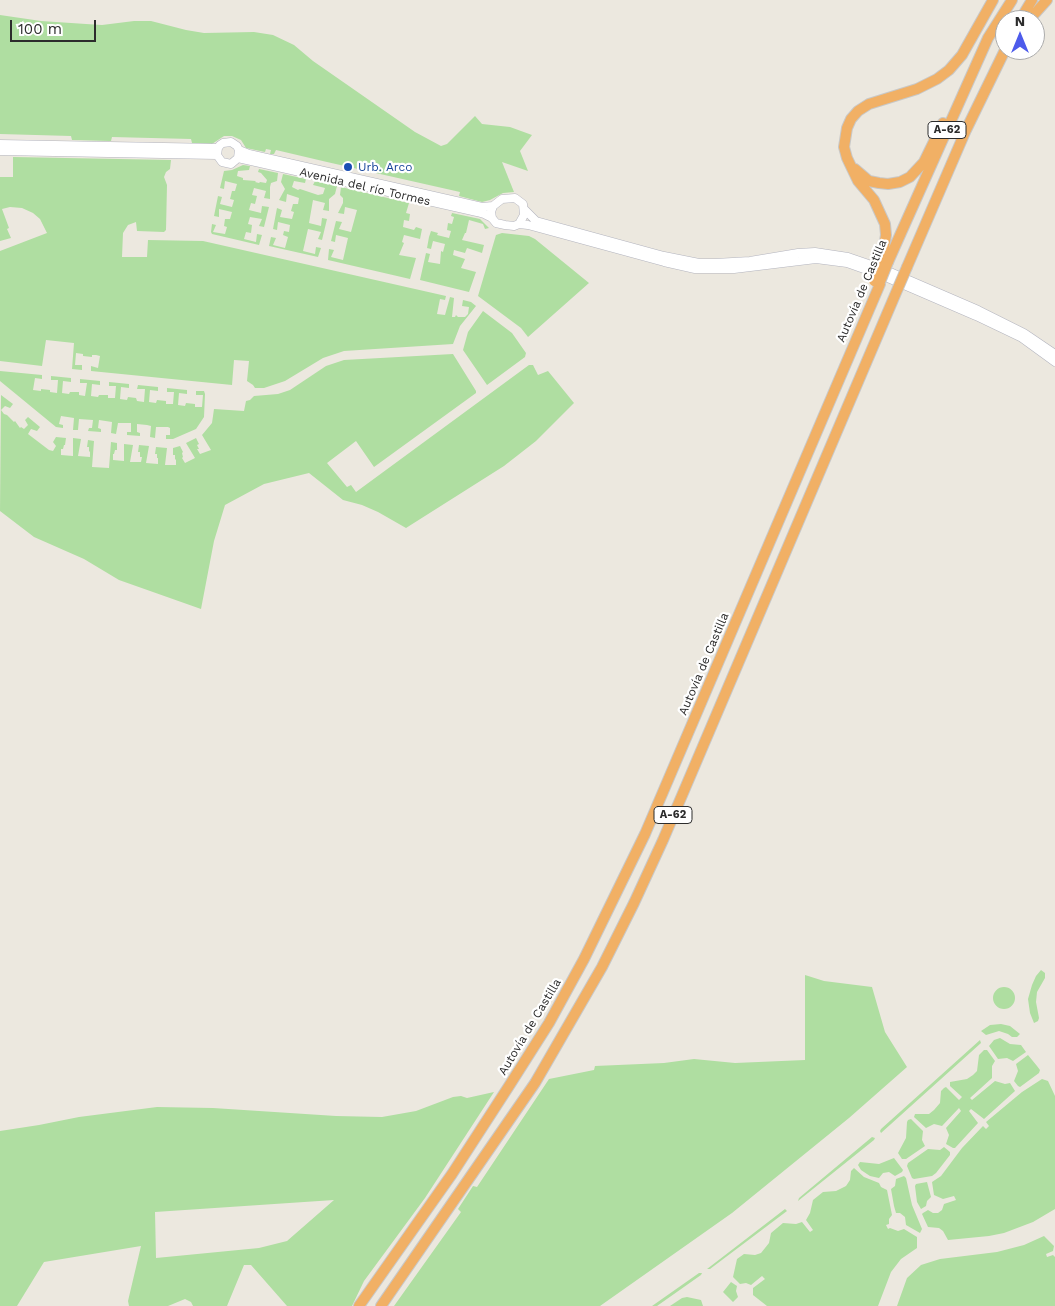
<!DOCTYPE html>
<html>
<head>
<meta charset="utf-8">
<style>
	body { margin:0 }
	#map { position:relative; width:1055px; height:1306px; overflow:hidden; background:#ece8df; font-family:"Work Sans",sans-serif }
	canvas { display:block }
	.north { position:absolute; left:995px; top:10px; width:50px; height:50px; box-sizing:border-box; background:#fff; border:1px solid #ababab; border-radius:50%; rotate:0deg; font-size:14px; font-weight:700; line-height:20px; text-align:center; color:#2c2c2c }
	.north::after { content:''; display:block; margin:auto; width:18px; height:22px; background:#4d5beb; clip-path:polygon(50% 0,100% 100%,50% 72%,0 100%) }
	.scale { position:absolute; left:10px; top:20px; width:86px; height:22px; box-sizing:border-box; border:2px solid #2c2c2c; border-top:0; padding-left:6px; font-size:15px; line-height:18px; white-space:nowrap; color:#2c2c2c; -webkit-text-stroke:4px #fff; paint-order:stroke }
</style>
</head>
<body>
<div id="map">
<canvas width="1055" height="1306"></canvas>
<div class="north">N</div>
<div class="scale">100 m</div>
</div>
<script>
const ctx = document.querySelector('canvas').getContext('2d');
ctx.lineJoin = 'round';
function fill(path, color) {
  ctx.fillStyle = color;
  ctx.fill(path, 'evenodd');
}
function poly(rows) {
  const path = new Path2D();
  for (const r of rows) {
    if (r.length === 3) {
      path.moveTo(r[0] + r[2], r[1]);
      path.arc(r[0], r[1], r[2], 0, 2 * Math.PI);
      continue;
    }
    path.moveTo(r[0], r[1]);
    for (let i = 2; i < r.length; i += 2) path.lineTo(r[i], r[i + 1]);
  }
  return path;
}
function trace(path, color, width, dash) {
  ctx.strokeStyle = color;
  ctx.lineWidth = width;
  ctx.lineCap = dash ? 'butt' : 'round';
  ctx.setLineDash(dash || []);
  ctx.stroke(path);
}
function drawText(font, color, halo, rows, align = 'center') {
  ctx.font = font + ' "Work Sans",sans-serif';
  ctx.lineWidth = 4.5;
  ctx.setLineDash([]);
  ctx.textBaseline = 'middle';
  ctx.strokeStyle = halo;
  ctx.fillStyle = color;
  for (const [text, x, y, turn = 0] of rows) {
    ctx.save();
    ctx.translate(x, y);
    ctx.rotate((+turn || 0) * Math.PI / 180);
    ctx.textAlign = isNaN(turn) ? turn : align;
    if (halo) ctx.strokeText(text, 0, 0);
    ctx.fillText(text, 0, 0);
    ctx.restore();
  }
}
const green = poly([
	[0,15,41,21,86,24,102,25,134,21,151,21,186,30,204,33,254,32,273,35,294,45,313,61,415,132,441,146,447,144,475,116,482,124,510,127,532,135,520,151,528,171,502,162,514,192,503,193,490,200,482,202,459,196,460,192,327,162,276,150,274,154,270,154,271,150,266,149,265,152,246,148,241,140,232,136,224,136,212,144,192,143,191,139,112,137,111,141,72,140,71,136,0,134],
	[13,157,171,160,170,169,166,172,164,177,167,185,166,230,164,232,137,231,136,222,128,225,123,233,122,257,147,257,148,240,203,241,446,296,445,300,440,299,437,314,445,315,450,297,454,298,452,317,455,317,456,315,458,317,465,317,468,314,469,307,462,306,463,300,471,302,476,306,460,326,453,344,344,351,323,358,285,381,264,388,255,388,253,385,247,381,249,361,234,360,232,385,91,371,91,366,98,368,100,356,96,355,92,355,92,357,83,356,83,354,76,353,75,365,82,365,82,370,72,369,74,343,46,340,42,366,0,361,0,251,47,233,40,219,33,213,22,208,10,207,2,209,9,228,7,229,11,238,0,241,0,177,13,177],
	[243,165,250,166,249,170,238,171,237,176,243,178,243,180,256,181,255,182,259,183,260,182,266,183,267,180,261,173,258,172,259,169,278,173,277,181,271,183,270,187,270,199,264,198,266,191,254,188,252,195,257,196,255,204,251,203,249,210,261,213,262,206,269,207,264,227,259,226,262,219,250,217,248,224,252,225,251,233,246,232,244,239,256,242,257,234,262,235,259,245,212,234,211,232,212,224,216,225,213,232,225,234,227,227,224,226,225,219,230,219,232,212,219,209,219,217,214,216,218,196,222,197,220,204,232,207,234,200,230,199,232,191,235,191,237,184,225,181,224,189,220,188,224,171,232,170],
	[283,174,306,179,305,183,294,181,292,187,298,190,300,189,318,195,323,194,325,188,313,185,315,181,337,186,335,194,329,199,329,211,323,210,325,203,313,200,309,223,321,226,322,218,327,219,322,240,318,239,321,232,308,229,303,251,315,254,316,247,321,248,318,257,269,246,271,237,276,238,273,245,285,248,288,237,283,235,284,231,289,232,290,225,278,222,277,230,273,229,277,208,282,210,280,217,292,219,294,212,291,211,293,204,298,204,299,198,287,194,286,202,279,200,285,189,281,182],
	[341,187,409,203,406,213,410,214,409,221,404,220,403,227,414,230,416,227,422,229,420,239,404,235,402,242,404,243,399,255,416,258,410,279,328,260,329,249,334,250,331,257,343,260,348,238,336,235,335,242,331,241,336,221,342,222,339,229,351,232,357,210,345,207,344,214,338,213,343,203,343,198,340,195],
	[452,213,480,219,489,228,485,229,483,224,469,220,466,233,465,233,462,240,484,245,482,253,467,248,465,253,454,250,453,255,465,259,461,268,476,272,469,292,420,280,426,253,430,254,428,262,440,264,441,251,443,252,445,244,433,241,431,249,427,248,429,237,431,231,438,233,437,235,449,238,451,231,447,230,448,223,452,224,454,217,451,216],
	[502,233,529,236,535,239,589,283,528,337,521,328,478,296,496,235],
	[483,311,512,333,526,353,525,357,487,385,463,350,468,332],
	[453,354,476,391,476,393,374,467,356,441,327,463,347,487,351,485,356,492,529,365,533,365,538,375,548,371,574,403,536,441,504,466,406,528,378,512,362,505,343,500,309,473,264,484,225,505,214,541,201,609,119,580,84,559,34,537,0,511,1,395,13,404,10,408,5,406,1,410,4,414,7,415,14,422,15,421,20,428,21,427,24,429,28,425,25,420,28,417,40,427,37,431,31,429,28,434,49,450,53,451,56,446,53,442,56,437,66,438,65,445,64,445,63,449,61,449,61,455,73,456,73,438,81,439,78,456,90,457,90,452,89,451,89,447,87,447,88,440,94,441,92,467,109,468,111,442,117,443,117,450,115,450,114,454,113,454,113,460,124,461,124,444,133,445,130,462,141,462,142,457,140,457,140,452,138,452,139,445,149,446,146,463,158,464,158,458,157,458,157,454,155,454,156,447,167,448,165,465,176,465,176,460,175,459,175,455,173,455,173,448,180,446,183,452,182,453,183,457,182,458,185,463,195,458,186,443,196,438,199,444,197,445,199,449,197,449,200,454,211,450,202,435,212,423,214,409,244,411,246,401,250,400,254,396,278,394,290,390,326,366,344,360],
	[0,371,42,375,42,379,35,378,33,390,41,391,41,389,50,390,50,392,57,393,58,380,51,380,51,376,71,378,71,382,63,381,62,393,69,394,70,392,79,392,79,395,85,396,87,383,80,383,80,379,100,381,100,385,92,384,91,396,98,397,99,395,108,395,108,398,115,398,116,386,109,386,109,382,129,384,129,388,121,387,120,399,127,400,128,397,136,398,137,401,144,402,145,389,137,389,138,385,158,387,158,391,150,390,149,402,156,403,157,400,166,401,166,404,173,404,174,392,167,392,167,388,187,390,187,394,179,393,178,405,185,406,186,403,195,404,195,407,202,407,203,395,196,395,196,391,204,391,205,394,204,417,196,429,173,439,166,439,166,435,170,435,170,428,168,427,156,427,155,438,150,437,151,426,147,425,137,424,137,432,140,433,140,436,127,435,127,432,131,432,131,423,118,423,116,434,111,433,112,422,99,420,98,428,101,429,101,432,88,431,89,428,92,428,93,420,79,419,78,430,73,430,74,418,61,416,59,424,63,425,63,428,56,427,0,381],
	[1041,970,1045,973,1045,978,1037,992,1036,1002,1039,1018,1038,1021,1034,1023,1030,1013,1028,999,1032,985,1036,976],
	[805,975,824,981,872,987,885,1032,907,1067,849,1118,732,1213,600,1306,394,1306,461,1212,458,1209,473,1186,477,1187,549,1079,594,1070,595,1066,664,1063,694,1059,735,1063,805,1060],
	[1004,998,11],
	[1001,1024,1010,1026,1020,1034,1017,1037,1012,1037,1008,1034,999,1031,986,1035,981,1031,990,1025],
	[1000,1038,1010,1044,1021,1045,1026,1052,1013,1061,1007,1058,998,1059,989,1046,994,1040],
	[980,1040,981,1043,881,1133,880,1131,881,1129],
	[984,1050,987,1050,995,1061,992,1066,992,1078,970,1098,972,1100,995,1081,1005,1084,1010,1083,1015,1091,984,1119,971,1109,969,1111,978,1123,955,1148,953,1148,946,1144,949,1135,946,1128,961,1111,959,1108,942,1126,934,1124,926,1128,914,1117,915,1114,929,1114,934,1110,940,1103,941,1091,944,1088,946,1087,959,1100,962,1097,950,1086,950,1082,967,1079,973,1075,977,1071,979,1055],
	[1028,1055,1037,1066,1040,1070,1039,1073,1020,1087,1018,1086,1014,1081,1018,1071,1016,1064],
	[1042,1079,1048,1081,1055,1096,1055,1209,1033,1222,1004,1233,989,1236,948,1240,943,1231,939,1228,928,1227,922,1214,923,1213,928,1210,933,1213,938,1213,942,1210,944,1204,956,1200,954,1196,943,1199,934,1195,932,1182,941,1176,962,1148,983,1126,986,1129,989,1126,986,1122,1022,1092],
	[494,1092,425,1198,364,1281,352,1306,287,1306,251,1265,244,1265,227,1306,193,1306,191,1302,185,1299,168,1306,129,1306,128,1301,141,1246,44,1262,17,1306,0,1306,0,1131,39,1125,79,1117,157,1107,213,1108,336,1116,382,1117,416,1111,453,1097,461,1096,467,1098],
	[334,1200,287,1241,259,1248,156,1258,155,1212],
	[911,1119,923,1131,922,1140,925,1146,906,1159,902,1159,898,1153,906,1138,907,1122,908,1120],
	[872,1137,875,1138,874,1140,798,1201,799,1198],
	[944,1147,950,1152,950,1155,936,1173,932,1176,914,1179,912,1178,907,1166,908,1163,928,1149,940,1150],
	[894,1158,903,1170,902,1172,895,1176,889,1172,883,1173,879,1178,870,1176,861,1170,858,1165,860,1162,879,1164],
	[854,1168,864,1177,879,1183,881,1187,887,1190,892,1215,889,1219,889,1224,886,1225,888,1229,890,1228,898,1231,904,1229,917,1237,917,1248,901,1259,891,1272,878,1306,767,1306,753,1295,753,1288,765,1279,762,1276,751,1285,746,1283,740,1284,733,1277,737,1259,744,1254,755,1255,761,1253,769,1243,771,1233,783,1223,796,1224,802,1222,810,1232,813,1230,806,1220,810,1213,813,1200,823,1192,836,1191,846,1186,850,1180,851,1171],
	[904,1176,906,1178,912,1205,922,1229,920,1233,906,1225,905,1217,900,1213,896,1213,894,1206,891,1189,895,1186,896,1179],
	[927,1182,931,1197,927,1201,926,1206,921,1209,917,1202,915,1186,916,1184],
	[785,1209,787,1211,710,1269,707,1269],
	[1044,1236,1054,1246,1053,1251,1046,1254,1047,1257,1053,1255,1055,1257,1055,1306,897,1306,907,1278,921,1265,940,1259,997,1252,1024,1245],
	[699,1273,702,1273,701,1275,657,1306,652,1306],
	[731,1282,737,1286,736,1291,738,1297,733,1302,723,1292],
	[687,1297,701,1300,703,1306,670,1306,682,1298]
]);
const secondary = poly([
	[0,144,218,148],
	[239,150,238,158,231,164,222,162,217,155,218,148,220,145,223,143,231,142,237,146,239,150,249,154,456,201,482,207,493,206],
	[0,151,217,155],
	[238,158,477,212,484,214,492,218,496,223,505,225,514,226,519,224,524,215,523,204,515,198,502,199,493,206,491,212,492,218],
	[525,210,536,221,664,256,699,263,715,263,750,261,798,253,815,252,848,257,883,269,978,310,1024,333,1055,354],
	[519,224,528,225,664,262,695,269,734,269,816,259,847,263,881,275,976,316,1022,338,1055,362]
]);
const highway = poly([
	[1020,20,1032,0],
	[1029,20,1047,0],
	[855,169,869,181,879,183,888,184,900,182,910,177,924,162,943,123],
	[882,259,886,235,885,224,874,200,858,181,847,158,844,147,847,128,851,119,858,111,869,104,917,89,937,79,949,70,962,55,993,0],
	[888,262,988,38,1012,0],
	[907,267,966,130,1005,50],
	[359,1306,452,1174,509,1086,549,1023,584,959,645,834,880,284],
	[381,1306,535,1083,602,967,634,903,663,840,898,288]
]);
const highwayBridge = poly([
	[874,281,882,259],
	[880,282,888,262],
	[898,288,907,267]
]);
const markers = [
	[348,167,5,"#1a4fb4"]
];
const shields = [
	[947,130,38],
	[673,815,38]
];
const shieldNames = [
	["A-62",947,130],
	["A-62",673,815]
];
const transitNames = [
	["Urb. Arco",358,167]
];
const streetNames = [
	["Avenida del río Tormes",365,187,13],
	["Autovía de Castilla",862,291,-67],
	["Autovía de Castilla",704,664,-67],
	["Autovía de Castilla",530,1027,-59]
];
fill(green, '#afdea1');
trace(secondary, '#b3b4be', 9);
trace(highway, '#c8c8c8', 12);
trace(secondary, '#fff', 8);
trace(highway, '#f1b065', 10);
trace(highwayBridge, '#c8c8c8', 12, []);
trace(highwayBridge, '#f1b065', 10);
for (const [x, y, r, color] of markers) {
  const dot = new Path2D();
  dot.arc(x, y, r, 0, 2 * Math.PI);
  ctx.fillStyle = color;
  ctx.fill(dot);
  trace(dot, '#fff', 2);
}
for (const [x, y, w] of shields) {
  const box = new Path2D();
  box.roundRect(x - w / 2, y - 8.5, w, 17, 4);
  ctx.fillStyle = '#fff';
  ctx.fill(box);
  trace(box, '#2c2c2c', 1);
}
drawText('bold 11px', '#2c2c2c', null, shieldNames);
drawText('12px', '#164399', '#fff', transitNames, 'left');
drawText('12px', '#2c2c2c', '#fff', streetNames);
</script>
</body>
</html>
